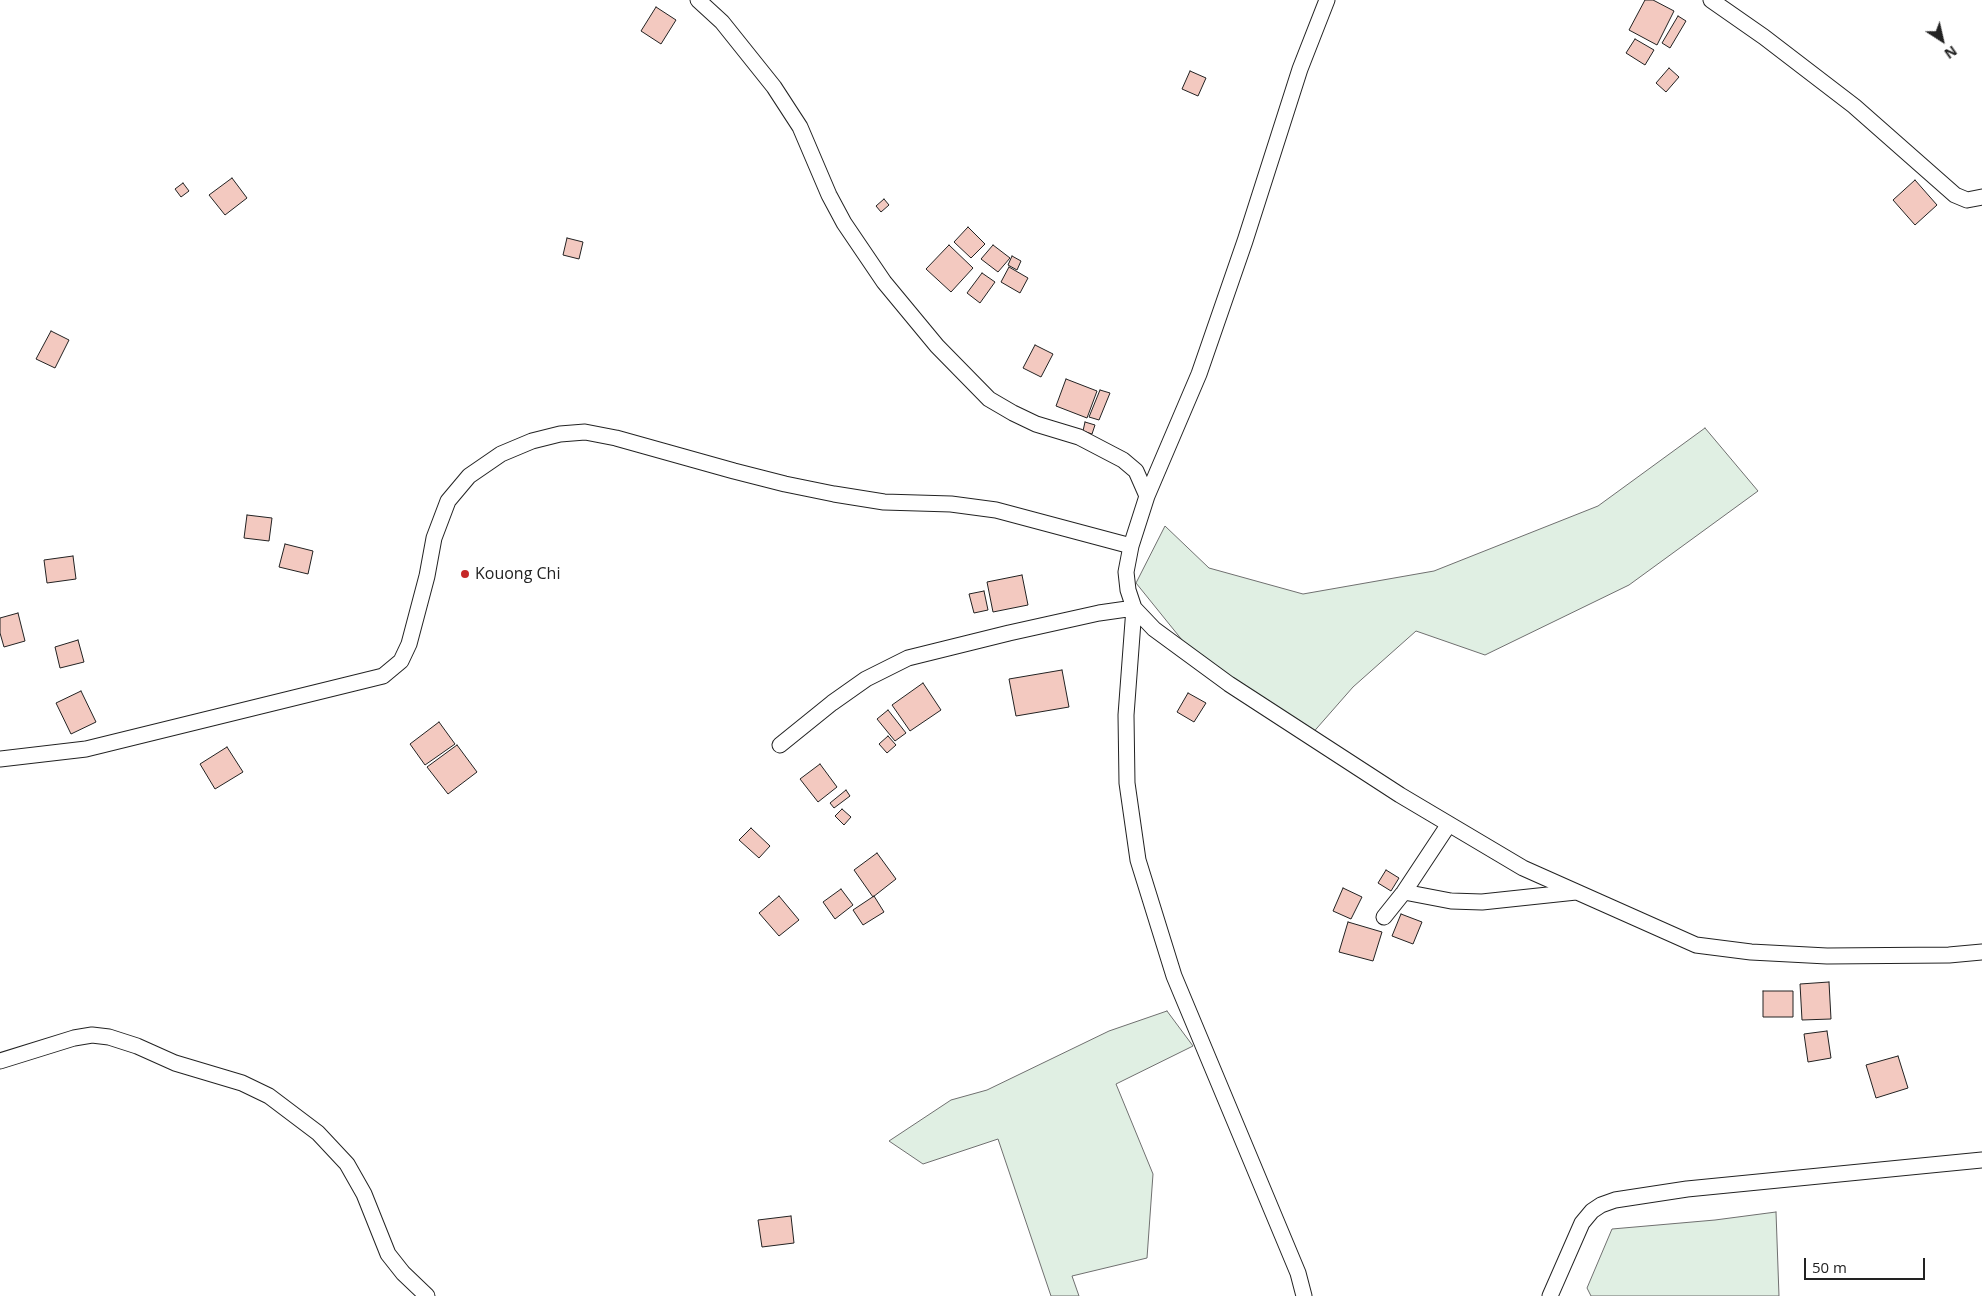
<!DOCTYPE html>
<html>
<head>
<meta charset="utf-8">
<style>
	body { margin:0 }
	#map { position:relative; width:1982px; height:1296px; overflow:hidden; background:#fff; font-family:"Open Sans",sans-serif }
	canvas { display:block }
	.north { position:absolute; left:1917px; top:15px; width:50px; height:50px; -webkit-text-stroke:4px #fff; paint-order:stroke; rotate:145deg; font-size:14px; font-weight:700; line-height:20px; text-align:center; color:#222 }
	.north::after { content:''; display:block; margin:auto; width:18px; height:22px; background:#222; clip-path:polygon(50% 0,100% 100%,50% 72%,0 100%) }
	.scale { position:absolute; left:1804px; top:1258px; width:121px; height:22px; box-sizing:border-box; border:2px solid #222; border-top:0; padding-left:6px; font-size:15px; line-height:18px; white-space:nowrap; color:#222; -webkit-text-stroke:4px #fff; paint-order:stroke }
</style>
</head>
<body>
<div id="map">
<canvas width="1982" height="1296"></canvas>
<div class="north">N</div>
<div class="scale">50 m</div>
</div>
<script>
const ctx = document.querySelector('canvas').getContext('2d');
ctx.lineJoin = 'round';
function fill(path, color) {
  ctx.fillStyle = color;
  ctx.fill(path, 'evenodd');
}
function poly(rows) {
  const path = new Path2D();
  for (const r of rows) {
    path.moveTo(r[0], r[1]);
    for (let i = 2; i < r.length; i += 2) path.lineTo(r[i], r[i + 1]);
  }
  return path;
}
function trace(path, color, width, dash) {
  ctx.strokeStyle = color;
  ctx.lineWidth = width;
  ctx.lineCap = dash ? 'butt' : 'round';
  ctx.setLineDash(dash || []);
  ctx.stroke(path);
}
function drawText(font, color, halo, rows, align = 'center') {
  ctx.font = font + ' "Open Sans",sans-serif';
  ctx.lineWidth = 4;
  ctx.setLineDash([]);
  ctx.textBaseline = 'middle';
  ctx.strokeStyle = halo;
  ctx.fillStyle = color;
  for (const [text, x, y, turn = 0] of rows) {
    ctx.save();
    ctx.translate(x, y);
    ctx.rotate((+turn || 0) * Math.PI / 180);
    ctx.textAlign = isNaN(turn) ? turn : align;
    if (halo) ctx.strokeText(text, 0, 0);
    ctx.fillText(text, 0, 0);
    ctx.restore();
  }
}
const green = poly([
	[1705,428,1758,491,1629,585,1485,655,1416,631,1353,687,1310,736,1199,661,1136,583,1165,526,1209,568,1303,594,1434,571,1598,506,1705,428],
	[1167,1011,1193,1046,1116,1084,1153,1174,1147,1258,1072,1276,1079,1296,1051,1296,998,1139,923,1164,889,1141,951,1100,987,1090,1109,1031,1167,1011],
	[1776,1212,1779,1296,1591,1296,1587,1288,1612,1229,1715,1220,1776,1212]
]);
const building = poly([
	[1645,0,1653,0,1674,11,1657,45,1629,30,1645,0],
	[656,7,676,20,661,44,641,31,656,7],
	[1678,16,1686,21,1670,48,1662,43,1678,16],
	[1635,39,1654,50,1645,65,1626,53,1635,39],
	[1669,68,1679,77,1666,92,1656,83,1669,68],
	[1190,71,1206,78,1198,96,1182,89,1190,71],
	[232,178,247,198,225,215,209,195,232,178],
	[1915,180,1937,205,1915,225,1893,200,1915,180],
	[183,183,189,191,181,197,175,189,183,183],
	[884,199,889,205,881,212,876,206,884,199],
	[968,227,985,244,971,258,954,242,968,227],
	[567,238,583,242,579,259,563,255,567,238],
	[949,245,973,268,951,292,926,269,949,245],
	[993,245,1010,258,998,272,981,259,993,245],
	[1012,256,1021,261,1017,270,1008,265,1012,256],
	[1009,267,1028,278,1020,293,1001,282,1009,267],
	[982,273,995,282,980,303,967,293,982,273],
	[51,331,69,340,55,368,36,359,51,331],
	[1035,345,1053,354,1041,377,1023,368,1035,345],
	[1066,379,1097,391,1087,418,1056,406,1066,379],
	[1100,390,1110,393,1099,420,1089,417,1100,390],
	[1085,422,1095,425,1092,434,1083,431,1085,422],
	[247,515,272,518,269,541,244,538,247,515],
	[285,544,313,551,308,574,279,567,285,544],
	[73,556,76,579,47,583,44,560,73,556],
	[1022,575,1028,605,993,612,987,582,1022,575],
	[984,591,988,610,974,613,969,594,984,591],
	[18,613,25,641,4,647,0,633,0,618,18,613],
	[78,640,84,662,60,668,55,647,78,640],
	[1062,670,1069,707,1016,716,1009,679,1062,670],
	[923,683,941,710,910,731,892,705,923,683],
	[81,691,96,722,71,734,56,703,81,691],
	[1188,693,1206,703,1194,722,1177,712,1188,693],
	[888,710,906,733,895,741,877,719,888,710],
	[439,722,455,744,425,765,410,744,439,722],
	[888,736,896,745,887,753,879,744,888,736],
	[457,745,477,772,448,794,427,767,457,745],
	[227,747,243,772,215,789,200,764,227,747],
	[820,764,837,787,818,802,800,779,820,764],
	[846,790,850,796,834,808,830,803,846,790],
	[842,809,851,817,844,825,835,816,842,809],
	[751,828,770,846,759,858,739,840,751,828],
	[877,853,896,879,873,897,854,870,877,853],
	[1386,870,1399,878,1391,891,1378,883,1386,870],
	[1343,888,1362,897,1351,919,1333,911,1343,888],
	[841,889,853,905,835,919,823,902,841,889],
	[779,896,799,920,779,936,759,913,779,896],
	[874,896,884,912,863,925,853,910,874,896],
	[1401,914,1422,922,1413,944,1392,936,1401,914],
	[1348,922,1382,932,1373,961,1339,952,1348,922],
	[1829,982,1831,1019,1802,1020,1800,984,1829,982],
	[1763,991,1793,991,1793,1017,1763,1017,1763,991],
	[1827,1031,1831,1058,1808,1062,1804,1034,1827,1031],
	[1898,1056,1908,1088,1876,1098,1866,1065,1898,1056],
	[791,1216,794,1243,762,1247,758,1220,791,1216]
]);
const minor = poly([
	[698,0,722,22,774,87,800,127,829,195,844,223,884,282,937,346,989,399,1013,413,1036,424,1079,437,1123,460,1136,471,1147,496],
	[1327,0,1300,69,1245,241,1199,374,1147,496,1131,546,1126,572,1128,590,1134,608,1154,629,1229,684,1400,795,1523,868,1696,945,1751,952,1827,956,1949,955,1982,952],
	[1711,0,1764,37,1854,106,1955,195,1967,200,1982,197],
	[780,745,832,703,866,679,908,658,1009,633,1099,613,1134,608,1126,715,1127,783,1138,860,1174,976,1298,1273,1304,1296],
	[0,759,86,749,383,676,401,661,409,644,427,576,434,538,448,501,469,476,501,454,532,441,560,434,585,432,616,438,734,471,785,484,834,494,884,502,951,504,996,510,1131,546],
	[1404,892,1451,901,1482,902,1576,892],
	[1384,917,1404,892,1449,824],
	[0,1061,74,1038,92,1035,109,1037,137,1046,175,1063,242,1083,269,1096,318,1133,347,1164,364,1194,388,1254,403,1273,427,1296],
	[1550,1296,1582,1223,1592,1211,1601,1205,1615,1200,1687,1189,1982,1160]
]);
const markers = [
	[465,574,5,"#c62828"]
];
const poiNames = [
	["Kouong Chi",475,574]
];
fill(green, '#e0efe3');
trace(green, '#6f6f6f', 1);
fill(building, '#f3c9c0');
trace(building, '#222', 1);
trace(minor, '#222', 17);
trace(minor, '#fff', 15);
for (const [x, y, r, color] of markers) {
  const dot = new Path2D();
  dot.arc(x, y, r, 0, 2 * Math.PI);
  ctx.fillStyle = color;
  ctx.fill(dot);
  trace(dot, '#fff', 2);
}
drawText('16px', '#222', '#fff', poiNames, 'left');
</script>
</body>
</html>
